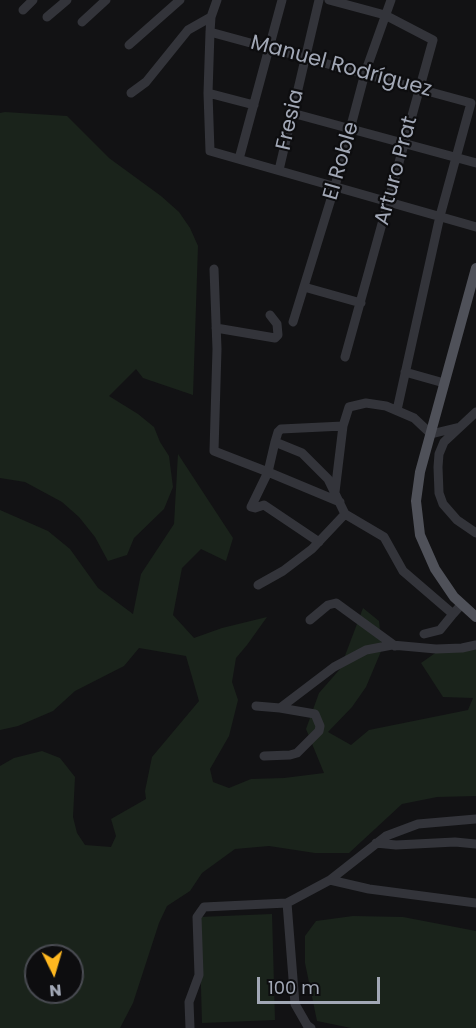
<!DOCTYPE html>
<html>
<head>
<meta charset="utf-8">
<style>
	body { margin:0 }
	#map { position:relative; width:476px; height:1028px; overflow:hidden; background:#121214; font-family:Poppins,sans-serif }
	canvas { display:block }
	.north { position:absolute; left:24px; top:944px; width:60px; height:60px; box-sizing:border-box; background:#0d0d0f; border:2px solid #494b52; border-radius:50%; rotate:175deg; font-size:16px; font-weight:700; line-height:24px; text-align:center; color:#a2a8b6 }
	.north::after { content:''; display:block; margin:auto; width:21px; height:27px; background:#ffb820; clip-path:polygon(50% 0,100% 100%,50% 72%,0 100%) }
	.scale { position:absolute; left:257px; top:977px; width:123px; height:27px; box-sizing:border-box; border:3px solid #a2a8b6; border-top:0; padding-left:8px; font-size:18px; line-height:21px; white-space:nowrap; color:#a2a8b6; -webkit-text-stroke:4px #0d0d0f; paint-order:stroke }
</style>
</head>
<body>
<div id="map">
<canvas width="476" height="1028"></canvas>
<div class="north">N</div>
<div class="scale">100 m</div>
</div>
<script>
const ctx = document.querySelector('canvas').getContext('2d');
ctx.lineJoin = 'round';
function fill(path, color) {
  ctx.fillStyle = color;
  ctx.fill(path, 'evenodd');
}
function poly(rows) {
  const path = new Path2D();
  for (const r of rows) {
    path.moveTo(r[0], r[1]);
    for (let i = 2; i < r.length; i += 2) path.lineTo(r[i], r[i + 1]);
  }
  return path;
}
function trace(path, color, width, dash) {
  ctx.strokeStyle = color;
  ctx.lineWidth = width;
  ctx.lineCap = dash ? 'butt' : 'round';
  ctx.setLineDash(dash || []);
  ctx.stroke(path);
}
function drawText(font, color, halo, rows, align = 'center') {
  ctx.font = font + ' Poppins,sans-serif';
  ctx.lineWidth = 4.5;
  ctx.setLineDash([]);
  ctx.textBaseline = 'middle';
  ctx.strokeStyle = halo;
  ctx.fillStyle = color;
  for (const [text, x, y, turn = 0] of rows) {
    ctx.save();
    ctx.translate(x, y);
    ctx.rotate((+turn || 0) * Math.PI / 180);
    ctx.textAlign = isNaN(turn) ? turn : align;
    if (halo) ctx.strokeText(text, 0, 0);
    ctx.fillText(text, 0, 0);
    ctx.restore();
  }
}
const green = poly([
	[5,112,67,116,109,158,161,196,179,212,190,228,198,246,193,395,143,378,136,369,109,396,138,414,154,427,160,442,169,456,173,487,164,509,134,538,127,555,108,561,95,537,79,517,62,502,25,482,0,478,0,113],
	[178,454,233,538,226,561,201,549,182,568,173,615,194,638,222,628,267,617,247,645,236,658,232,682,238,700,229,736,210,769,213,782,229,788,251,779,284,778,324,773,306,729,319,693,340,669,363,608,379,621,382,649,366,687,352,707,328,732,351,745,369,730,468,710,473,698,443,697,421,663,441,649,476,649,476,796,437,797,402,804,349,853,315,853,269,846,235,849,202,873,190,891,167,906,159,923,133,1003,120,1028,0,1028,0,766,14,758,42,751,60,758,75,777,73,817,77,833,85,845,111,847,116,836,111,819,146,799,145,791,152,757,199,701,186,656,139,648,124,666,75,691,53,711,18,726,0,730,0,510,48,531,70,549,98,588,133,614,141,574,174,524],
	[36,956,72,956,72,992,36,992],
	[272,914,275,1020,202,1023,199,917],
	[353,916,403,917,476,931,476,1028,351,1028,317,1021,305,963,305,936,316,921]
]);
const minor = poly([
	[217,0,211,17,210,32,208,93,210,151,476,227],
	[329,0,385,15,433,40,345,357],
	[23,10,33,0],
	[47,17,67,0],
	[82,22,106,0],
	[210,32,471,103,440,216,397,410],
	[129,45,180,0],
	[131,93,146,82,188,30,211,17],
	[208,93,254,105],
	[292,113,476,163],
	[239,159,282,0],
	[279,170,319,0],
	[214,269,217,349,214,451,268,472,275,442,302,453,328,479,345,514,384,537,403,571,453,614,461,605],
	[304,287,361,303],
	[293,322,335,186,365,73,391,0],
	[216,328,275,338,278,335,277,324,270,315],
	[405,372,444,383],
	[476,412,444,442,439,454,438,467,439,493,443,504,457,520,476,533],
	[275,442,278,432,281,429,343,426],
	[335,492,343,426,349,407,366,403,386,406,414,418,431,434,460,427],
	[319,542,264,505,255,508,251,507,268,472,340,502],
	[258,585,283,571,312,549,345,514],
	[310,620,328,605,336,603,395,646],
	[424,634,440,630,453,614],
	[256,706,280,708,315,714,320,726,319,731,297,753,290,755,264,756],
	[280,708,334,667,366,650,392,645,436,649,462,648,476,645],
	[376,843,396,845,455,842,476,844],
	[330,880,369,889,476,903],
	[287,903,295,1004,307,1025,311,1028],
	[190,1028,189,1002,199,975,197,917,204,907,287,903,330,880,386,836,418,824,476,819]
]);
const major = poly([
	[476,268,420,472,416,501,420,535,435,569,454,597,476,617]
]);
const streetNames = [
	["Manuel Rodríguez",341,67,15],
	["Fresia",291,120,-77],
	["El Roble",342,161,-74],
	["Arturo Prat",397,171,-75]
];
fill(green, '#1a231b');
trace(minor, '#33343a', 9);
trace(major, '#4f5159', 10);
drawText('21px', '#a2a8b6', '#0d0d0f', streetNames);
</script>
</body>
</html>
